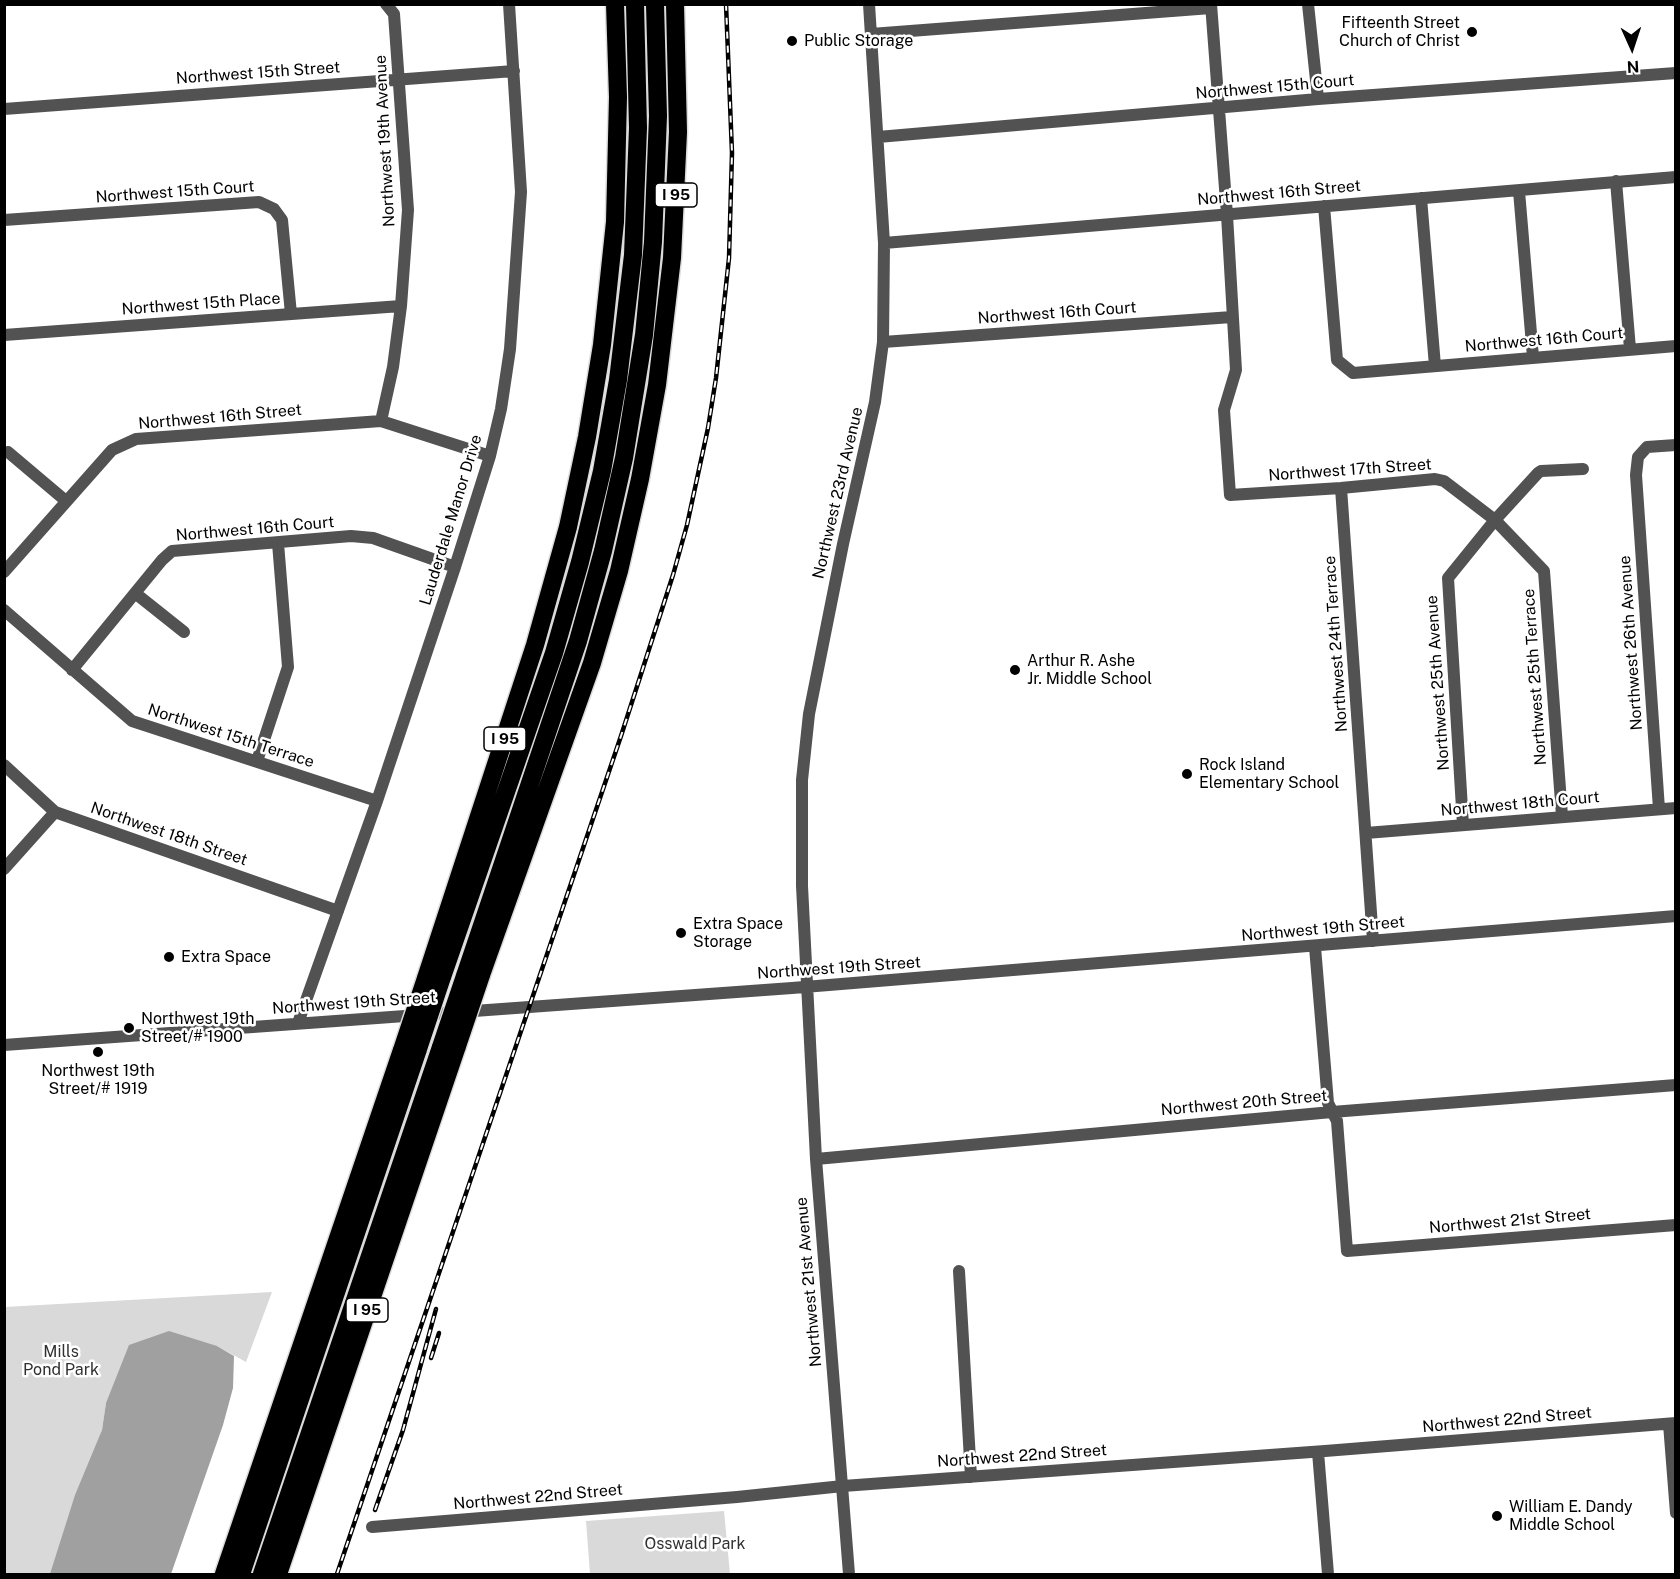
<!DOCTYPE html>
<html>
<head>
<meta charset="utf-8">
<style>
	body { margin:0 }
	#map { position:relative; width:1680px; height:1579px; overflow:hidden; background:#fff; font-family:"Public Sans",sans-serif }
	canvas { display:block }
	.frame { position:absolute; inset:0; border:6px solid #000; pointer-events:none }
	.north { position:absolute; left:1602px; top:18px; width:60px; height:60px; -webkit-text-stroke:4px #fff; paint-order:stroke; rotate:177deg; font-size:16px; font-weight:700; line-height:24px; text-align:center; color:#000 }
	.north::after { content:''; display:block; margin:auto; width:21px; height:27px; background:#000; clip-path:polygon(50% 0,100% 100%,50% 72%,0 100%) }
</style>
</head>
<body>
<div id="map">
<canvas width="1680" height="1579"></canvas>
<div class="frame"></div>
<div class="north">N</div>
</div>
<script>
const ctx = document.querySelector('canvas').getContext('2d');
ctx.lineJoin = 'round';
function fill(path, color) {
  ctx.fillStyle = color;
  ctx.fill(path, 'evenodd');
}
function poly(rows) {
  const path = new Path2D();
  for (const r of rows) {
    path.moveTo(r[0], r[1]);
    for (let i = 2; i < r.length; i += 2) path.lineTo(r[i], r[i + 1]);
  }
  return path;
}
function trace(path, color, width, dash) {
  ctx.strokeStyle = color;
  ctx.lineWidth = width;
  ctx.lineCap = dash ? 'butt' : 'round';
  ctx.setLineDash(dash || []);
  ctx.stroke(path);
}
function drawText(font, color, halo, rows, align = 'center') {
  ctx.font = font + ' "Public Sans",sans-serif';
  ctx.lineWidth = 5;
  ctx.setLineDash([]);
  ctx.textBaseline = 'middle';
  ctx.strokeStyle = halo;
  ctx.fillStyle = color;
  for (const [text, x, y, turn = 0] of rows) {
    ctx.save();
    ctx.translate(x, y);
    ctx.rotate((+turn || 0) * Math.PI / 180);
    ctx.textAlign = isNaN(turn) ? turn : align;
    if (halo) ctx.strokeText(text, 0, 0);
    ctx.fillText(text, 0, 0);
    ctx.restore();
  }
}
const green = poly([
	[272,1292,246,1362,217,1346,106,1403,102,1430,53,1574,5,1574,5,1307],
	[724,1511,730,1574,590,1574,586,1521]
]);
const water = poly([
	[169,1331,217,1346,234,1356,233,1388,223,1425,171,1574,50,1574,75,1495,102,1430,106,1403,129,1345]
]);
const minor = poly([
	[1211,4,1227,215,1236,370,1224,410,1230,495,1341,488,1435,479,1444,481,1495,520,1544,571,1562,816],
	[1308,4,1318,99],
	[871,34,1211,8],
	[4,109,514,71],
	[878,137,1318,99,1676,73],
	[1616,181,1630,349],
	[1519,191,1533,357],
	[1421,198,1435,366],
	[1324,206,1337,360,1353,373,1676,346],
	[4,220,259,202,274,209,282,220,291,314],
	[884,243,1676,177],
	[4,335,401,306],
	[883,342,1232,317],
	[381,421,393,367,401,306,408,210,394,14,386,4],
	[8,452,66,501],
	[1341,488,1373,941],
	[4,572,112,450,136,439,381,421,490,456],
	[135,593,184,632],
	[4,610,132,721,377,801],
	[72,670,162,560,172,551,351,536,373,538,455,567],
	[257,761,288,667,278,543],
	[4,765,55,812,338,911],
	[1659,809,1636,475,1638,457,1647,447,1676,445],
	[1463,825,1448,578,1495,520,1538,473,1541,471,1583,469],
	[1366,833,1676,808],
	[4,869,55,812],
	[1315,947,1328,1103,1337,1121,1347,1251,1676,1225],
	[298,1023,377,801,455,567,490,456,501,409,510,349,521,192,509,4],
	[4,1045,792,988,1676,916],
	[816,1159,1332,1112,1676,1085],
	[959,1271,971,1477],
	[1669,1424,1676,1513],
	[1318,1452,1328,1574],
	[372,1527,737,1497,843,1486,1325,1451,1676,1423],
	[849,1574,816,1159,802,886,802,780,809,714,843,544,875,402,883,342,884,243,869,4]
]);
const highway = poly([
	[481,975,592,663,619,571,640,479,657,385,672,258,678,132,675,4],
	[465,976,578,641,603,551,624,458,644,335,653,242,658,116,655,4],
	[442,977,554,653,580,562,602,471,618,380,633,255,638,128,635,4],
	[426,978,535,645,568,527,587,437,602,345,615,222,618,97,615,4],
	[224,1574,402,1050],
	[241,1574,418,1049],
	[262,1574,441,1047],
	[278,1574,457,1046]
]);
const rail = poly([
	[431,1358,439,1333],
	[375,1510,403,1430,436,1309],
	[337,1574,621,736,673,575,687,525,708,428,716,378,729,258,732,153,726,4]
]);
const highwayBridge = poly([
	[457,1046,481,975],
	[441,1047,465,976],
	[418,1049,442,977],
	[402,1050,426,978]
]);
const markers = [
	[1472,32,6,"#000"],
	[792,41,6,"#000"],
	[1015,670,6,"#000"],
	[1187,774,6,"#000"],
	[681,933,6,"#000"],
	[169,957,6,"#000"],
	[129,1028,6,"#000"],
	[98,1052,6,"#000"],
	[1497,1516,6,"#000"]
];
const shields = [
	[676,195,42],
	[505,739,42],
	[367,1310,42]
];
const shieldNames = [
	["I 95",676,195],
	["I 95",505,739],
	["I 95",367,1310]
];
const poiNames = [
	["Fifteenth Street",1460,23,"right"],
	["Church of Christ",1460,41,"right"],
	["Public Storage",804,41],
	["Arthur R. Ashe",1027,661],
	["Jr. Middle School",1027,679],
	["Rock Island",1199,765],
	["Elementary School",1199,783],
	["Extra Space",693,924],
	["Storage",693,942],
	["Extra Space",181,957],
	["Northwest 19th",141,1019],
	["Street/# 1900",141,1037],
	["Northwest 19th",98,1071,"center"],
	["Street/# 1919",98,1089,"center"],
	["William E. Dandy",1509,1507],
	["Middle School",1509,1525]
];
const streetNames = [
	["Northwest 15th Street",258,73,-4],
	["Northwest 15th Court",1275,87,-5],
	["Northwest 19th Avenue",385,141,-93],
	["Northwest 15th Court",175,192,-4],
	["Northwest 16th Street",1279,193,-5],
	["Northwest 15th Place",201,304,-4],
	["Northwest 16th Court",1057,313,-4],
	["Northwest 16th Court",1544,340,-5],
	["Northwest 16th Street",220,417,-5],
	["Northwest 17th Street",1350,470,-4],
	["Northwest 23rd Avenue",838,493,-77],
	["Lauderdale Manor Drive",451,520,-73],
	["Northwest 16th Court",255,529,-5],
	["Northwest 26th Avenue",1631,643,-94],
	["Northwest 24th Terrace",1336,644,-94],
	["Northwest 25th Terrace",1535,677,-94],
	["Northwest 25th Avenue",1438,683,-94],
	["Northwest 15th Terrace",231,736,18],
	["Northwest 18th Court",1520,804,-5],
	["Northwest 18th Street",169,834,19],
	["Northwest 19th Street",1323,929,-5],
	["Northwest 19th Street",839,968,-4],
	["Northwest 19th Street",354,1003,-4],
	["Northwest 20th Street",1244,1103,-5],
	["Northwest 21st Street",1510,1221,-5],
	["Northwest 21st Avenue",809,1282,-95],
	["Northwest 22nd Street",1507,1420,-5],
	["Northwest 22nd Street",1022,1456,-4],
	["Northwest 22nd Street",538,1497,-5]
];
const parkNames = [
	["Mills",61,1352],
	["Pond Park",61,1370],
	["Osswald Park",695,1544]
];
fill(green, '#d9d9d9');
fill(water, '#a0a0a0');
trace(highway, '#dbdbdb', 21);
trace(minor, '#525252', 12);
trace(highway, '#000', 18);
trace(rail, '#000', 4.5);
trace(rail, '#fff', 2, [7]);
trace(highwayBridge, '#dbdbdb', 21, []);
trace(highwayBridge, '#000', 18);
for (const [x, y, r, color] of markers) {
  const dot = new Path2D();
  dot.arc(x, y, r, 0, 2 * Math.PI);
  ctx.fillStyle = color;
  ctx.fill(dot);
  trace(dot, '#fff', 2);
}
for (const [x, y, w] of shields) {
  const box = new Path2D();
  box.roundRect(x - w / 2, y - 12, w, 24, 4.5);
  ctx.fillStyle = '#fff';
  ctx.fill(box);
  trace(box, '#000', 1.5);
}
drawText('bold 15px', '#000', null, shieldNames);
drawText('16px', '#000', '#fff', poiNames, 'left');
drawText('16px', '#000', '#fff', streetNames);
drawText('16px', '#303030', '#fff', parkNames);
</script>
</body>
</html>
